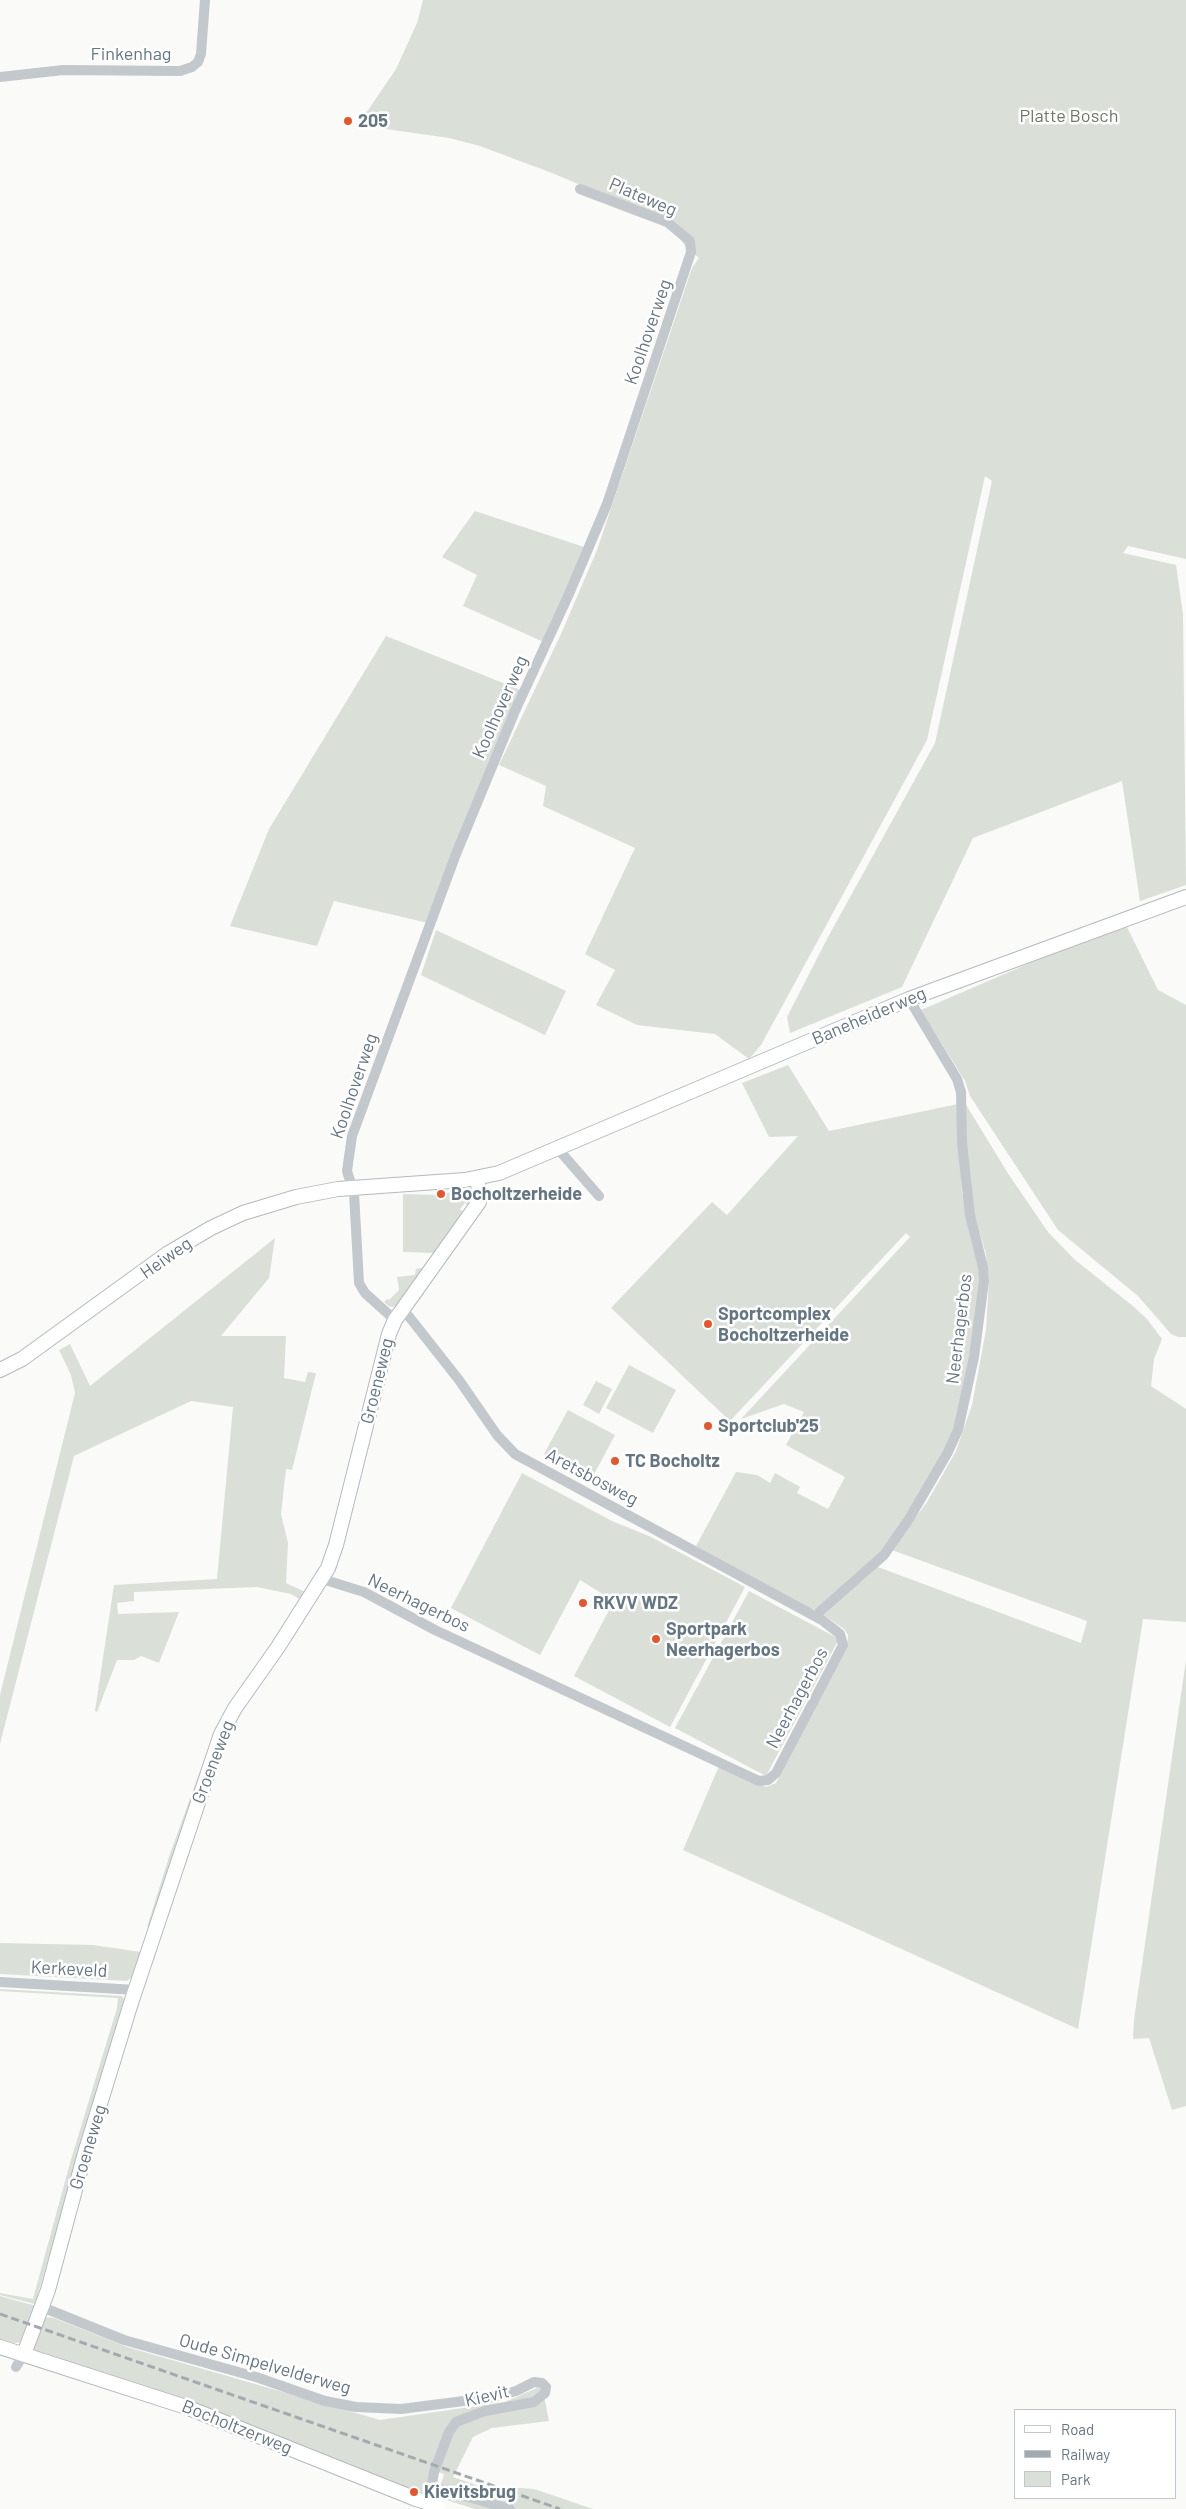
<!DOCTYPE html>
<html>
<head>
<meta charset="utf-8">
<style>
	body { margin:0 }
	#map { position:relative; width:1186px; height:2509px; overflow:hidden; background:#fafaf8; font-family:Barlow,sans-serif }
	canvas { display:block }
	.legend { position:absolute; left:1014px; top:2409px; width:162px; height:90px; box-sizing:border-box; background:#fff; border:1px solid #c1c8cd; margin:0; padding:6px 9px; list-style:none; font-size:15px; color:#657683 }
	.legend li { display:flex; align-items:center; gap:10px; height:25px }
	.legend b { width:25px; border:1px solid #c1c8cd }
</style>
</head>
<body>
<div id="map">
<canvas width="1186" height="2509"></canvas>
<ul class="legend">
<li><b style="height:6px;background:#fff"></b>Road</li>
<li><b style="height:6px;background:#a2aab0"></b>Railway</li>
<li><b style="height:14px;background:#dadfd7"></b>Park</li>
</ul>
</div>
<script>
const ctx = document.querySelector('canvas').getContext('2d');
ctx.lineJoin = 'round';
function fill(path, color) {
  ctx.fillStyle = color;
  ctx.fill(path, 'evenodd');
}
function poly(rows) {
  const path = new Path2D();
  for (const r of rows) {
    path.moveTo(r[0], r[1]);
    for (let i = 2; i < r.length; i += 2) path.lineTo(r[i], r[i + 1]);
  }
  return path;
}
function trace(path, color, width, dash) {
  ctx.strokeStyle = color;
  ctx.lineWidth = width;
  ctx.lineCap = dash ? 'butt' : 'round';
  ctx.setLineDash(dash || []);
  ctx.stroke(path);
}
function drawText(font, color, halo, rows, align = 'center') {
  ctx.font = font + ' Barlow,sans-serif';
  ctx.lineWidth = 5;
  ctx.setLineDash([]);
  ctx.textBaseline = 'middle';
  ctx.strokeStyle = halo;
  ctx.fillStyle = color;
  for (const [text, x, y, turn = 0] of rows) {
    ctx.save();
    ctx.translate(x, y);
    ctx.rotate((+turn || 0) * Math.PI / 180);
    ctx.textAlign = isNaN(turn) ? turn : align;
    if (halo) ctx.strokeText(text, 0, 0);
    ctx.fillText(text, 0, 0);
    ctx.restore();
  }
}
const green = poly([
	[423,0,1186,0,1186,559,1128,546,1123,553,1176,565,1183,614,1186,885,1140,901,1122,781,973,838,902,987,790,1033,787,1017,827,939,935,743,992,481,985,476,927,740,761,1045,749,1059,715,1034,637,1025,596,1005,615,970,585,954,635,848,543,806,546,786,499,765,561,634,597,550,692,268,699,258,687,248,666,221,552,173,480,146,449,138,358,125,396,69,417,23],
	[475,511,587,548,546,643,463,606,477,575,442,557],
	[386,636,523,691,428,923,334,901,317,946,230,926,269,829],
	[1126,925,1158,990,1186,1005,1186,1337,1178,1337,1171,1334,1138,1296,1058,1230,970,1096,965,1081,921,1010,1074,944],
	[436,930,566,991,545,1035,421,975],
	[788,1065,829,1131,958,1104,962,1193,982,1281,958,1425,921,1498,874,1561,817,1609,808,1609,696,1546,736,1472,757,1475,770,1483,775,1473,800,1487,797,1493,828,1509,845,1477,786,1445,804,1412,784,1404,741,1419,910,1237,906,1233,730,1421,611,1308,712,1202,727,1215,798,1136,769,1137,742,1083],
	[965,1103,1009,1175,1048,1232,1074,1259,1134,1307,1147,1319,1162,1339,1154,1359,1151,1386,1186,1409,1186,1622,1143,1619,1078,2029,683,1850,719,1766,766,1787,776,1783,847,1645,848,1635,844,1629,824,1615,878,1567,1081,1643,1087,1621,892,1550,927,1502,956,1451,972,1405,986,1330,989,1280,986,1254,969,1196],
	[467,1189,472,1192,475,1198,469,1206,465,1203,460,1209,463,1212,435,1253,403,1252,403,1194,437,1195],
	[275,1238,269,1278,221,1336,286,1336,284,1378,305,1382,308,1372,316,1373,292,1470,286,1469,281,1514,288,1543,286,1583,305,1592,301,1600,291,1594,257,1587,134,1592,134,1601,117,1603,118,1614,179,1612,159,1663,141,1656,134,1660,117,1660,97,1712,95,1711,114,1585,217,1579,233,1407,191,1401,74,1456,0,1744,0,1695,75,1393,71,1375,59,1350,70,1344,90,1386],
	[426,1267,397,1306,390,1307,384,1302,387,1299,389,1300,399,1290,397,1277,415,1275,416,1269],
	[629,1365,676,1390,653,1433,606,1408],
	[596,1381,612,1389,599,1414,583,1405],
	[568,1410,615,1435,591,1480,544,1454],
	[522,1473,612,1521,649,1536,745,1587,670,1727,574,1676,614,1601,580,1580,540,1655,451,1608],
	[749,1591,839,1639,766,1776,675,1728],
	[1186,1660,1186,2106,1172,2110,1149,2038,1133,2039,1134,2020],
	[205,1757,149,1927,147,1927,170,1854],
	[0,1943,93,1945,141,1952,133,1976,127,1981,0,1974],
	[0,1989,122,1996,124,1999,35,2304,0,2295,0,2293,33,2299,70,2163,117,2008,118,1998,0,1991],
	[0,2296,36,2306,23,2342,14,2343,0,2339],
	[44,2317,54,2318,127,2347,380,2420,505,2402,539,2387,543,2391,549,2421,492,2428,473,2437,453,2477,491,2490,506,2487,534,2489,593,2509,475,2509,443,2499,440,2495,440,2487,444,2474,432,2470,425,2495,31,2351]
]);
const street = poly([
	[0,77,63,70,180,71,192,67,198,62,201,54,205,0],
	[558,1149,599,1196],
	[395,1320,365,1293,359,1283,354,1193,347,1171,352,1136,456,854,515,711,569,594,607,504,691,252,690,241,667,222,580,189],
	[322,1579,364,1592,435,1630,759,1781,768,1780,776,1773,843,1645,840,1634,822,1620,515,1454,497,1435,459,1380,403,1309],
	[815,1616,884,1555,909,1519,948,1452,958,1430,974,1357,984,1281,983,1267,970,1215,962,1143,961,1092,957,1079,909,999],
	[0,1982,136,1990],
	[42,2307,124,2340,256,2377,325,2401,356,2407,401,2409,495,2397,516,2391,534,2382,542,2383,546,2387,545,2393,534,2402,485,2411,456,2422,449,2432,434,2472,428,2508],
	[16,2367,24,2354],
	[431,2486,510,2509]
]);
const secondary = poly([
	[0,1370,22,1359,167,1254,211,1228,243,1213,296,1197,338,1189,465,1180,499,1173,909,999,1186,897],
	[0,2347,186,2407,416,2499],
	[24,2354,48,2290,85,2153,131,2003,221,1734,235,1708,278,1647,328,1568,336,1545,389,1334,395,1320,479,1202,480,1196,477,1178]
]);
const rail = poly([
	[0,2314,560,2509]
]);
const secondaryBridge = poly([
	[416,2499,438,2506]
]);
const markers = [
	[348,121,5,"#e4572e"],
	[441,1194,5,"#e4572e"],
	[708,1324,5,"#e4572e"],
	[708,1426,5,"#e4572e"],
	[615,1461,5,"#e4572e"],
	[583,1603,5,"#e4572e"],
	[656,1639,5,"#e4572e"],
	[414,2492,5,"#e4572e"]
];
const streetNames = [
	["Finkenhag",131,54],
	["Plateweg",643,197,23],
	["Koolhoverweg",648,332,-71],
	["Koolhoverweg",500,707,-66],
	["Baneheiderweg",869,1016,-23],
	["Koolhoverweg",354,1086,-71],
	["Heiweg",166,1258,-35],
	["Neerhagerbos",959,1329,-83],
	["Groeneweg",377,1381,-76],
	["Aretsbosweg",592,1477,28],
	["Neerhagerbos",419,1603,26],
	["Neerhagerbos",797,1698,-62],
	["Groeneweg",213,1762,-69],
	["Kerkeveld",69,1969,3],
	["Groeneweg",88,2147,-73],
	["Oude Simpelvelderweg",265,2364,16],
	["Kievit",487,2396,-13],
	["Bocholtzerweg",237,2427,22]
];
const parkNames = [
	["Platte Bosch",1069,116]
];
const poiNames = [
	["205",358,121],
	["Bocholtzerheide",451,1194],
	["Sportcomplex",718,1314],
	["Bocholtzerheide",718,1335],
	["Sportclub'25",718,1426],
	["TC Bocholtz",625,1461],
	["RKVV WDZ",593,1603],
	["Sportpark",666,1629],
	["Neerhagerbos",666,1650],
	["Kievitsbrug",424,2492]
];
fill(green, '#dadfd7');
trace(secondary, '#b3babf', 16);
trace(street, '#c3c8cc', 10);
trace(secondary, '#fff', 14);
trace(rail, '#a2aab0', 3, [8, 4]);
trace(secondaryBridge, '#b3babf', 16, []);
trace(secondaryBridge, '#fff', 14);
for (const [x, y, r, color] of markers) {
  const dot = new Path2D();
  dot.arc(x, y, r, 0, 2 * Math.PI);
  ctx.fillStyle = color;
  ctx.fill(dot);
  trace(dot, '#fff', 2);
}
drawText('18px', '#657683', '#fff', streetNames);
drawText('18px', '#687a64', '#fff', parkNames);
drawText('bold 18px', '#657683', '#fff', poiNames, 'left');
</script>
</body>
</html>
